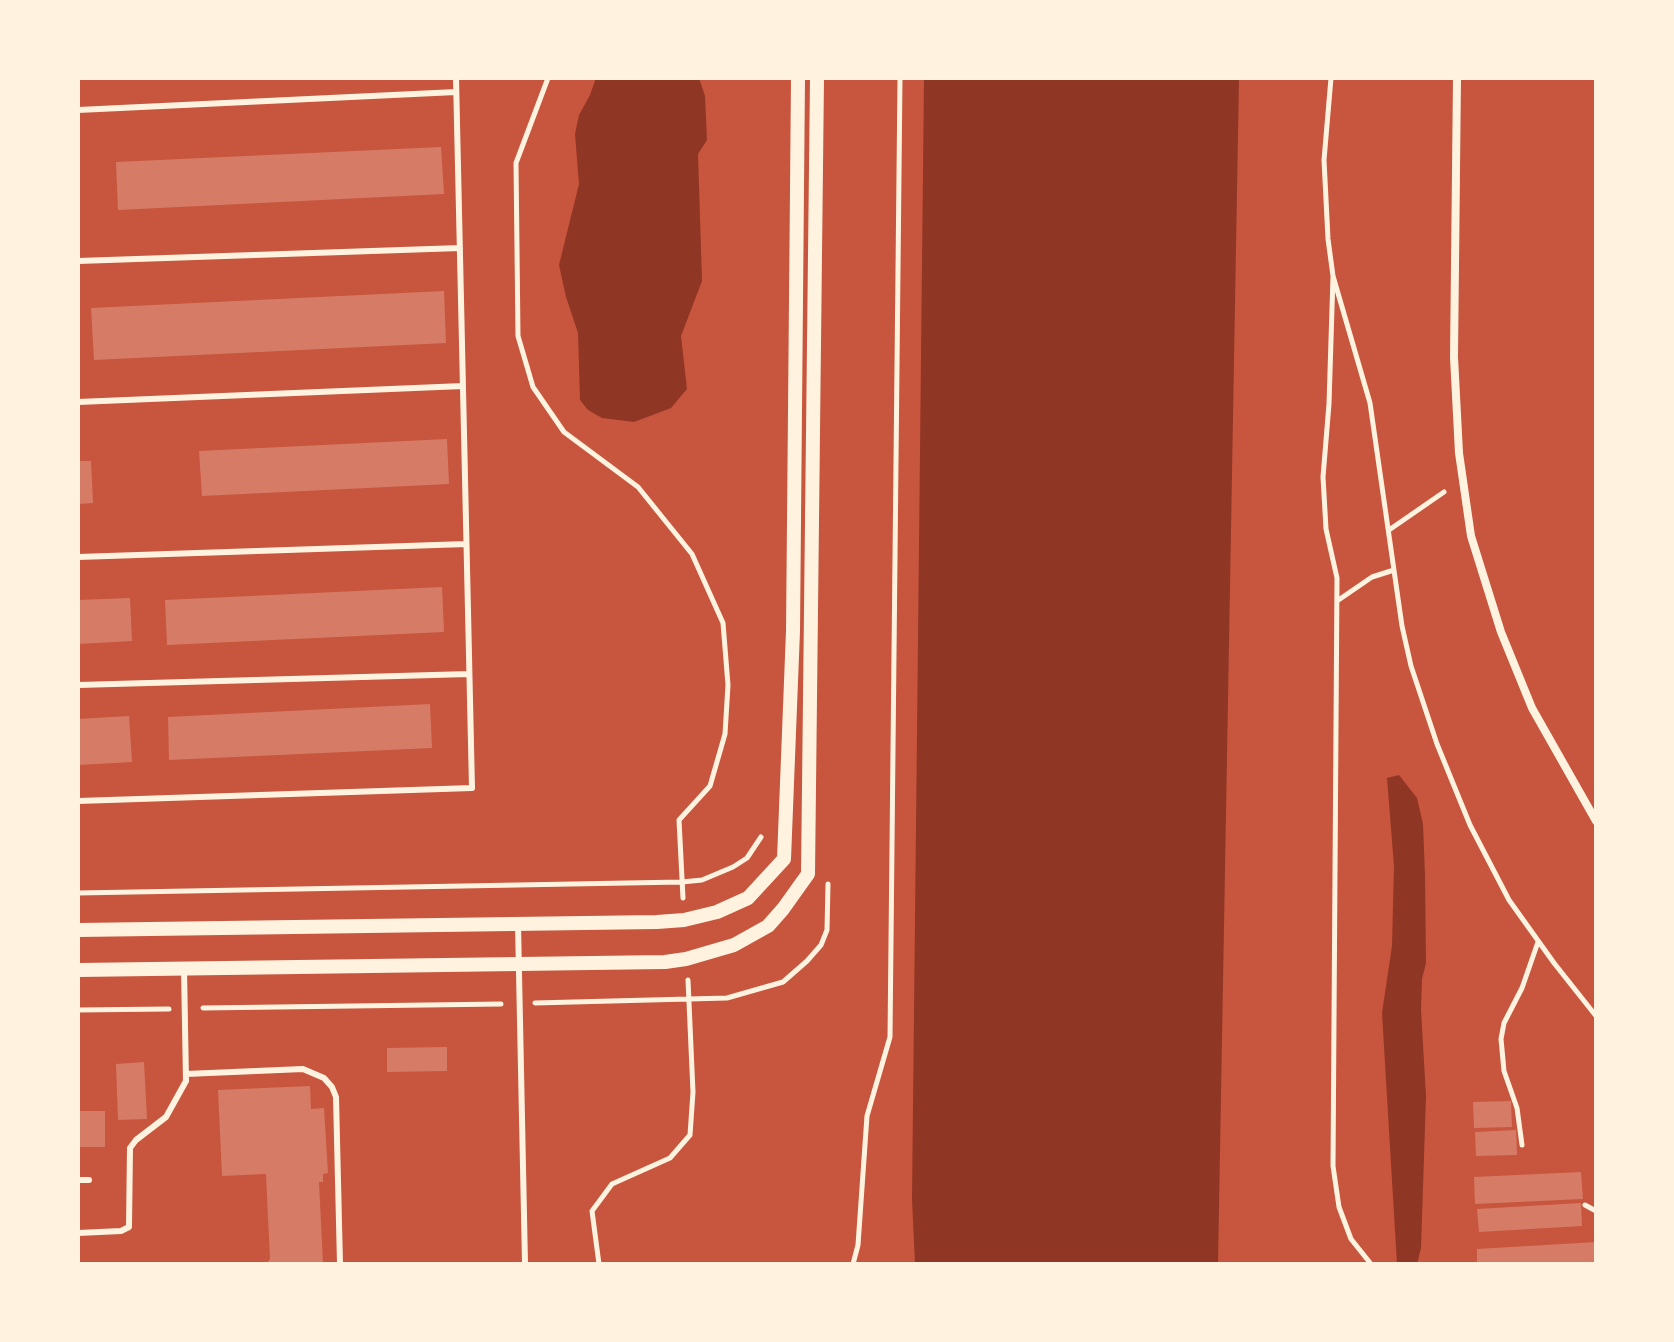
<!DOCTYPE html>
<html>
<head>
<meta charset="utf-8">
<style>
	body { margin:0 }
	#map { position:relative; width:1674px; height:1342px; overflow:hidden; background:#c8553d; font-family:"Titillium Web",sans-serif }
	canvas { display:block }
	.frame { position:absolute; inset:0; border:80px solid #fff3e0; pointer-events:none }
</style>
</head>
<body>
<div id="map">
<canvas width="1674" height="1342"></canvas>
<div class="frame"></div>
</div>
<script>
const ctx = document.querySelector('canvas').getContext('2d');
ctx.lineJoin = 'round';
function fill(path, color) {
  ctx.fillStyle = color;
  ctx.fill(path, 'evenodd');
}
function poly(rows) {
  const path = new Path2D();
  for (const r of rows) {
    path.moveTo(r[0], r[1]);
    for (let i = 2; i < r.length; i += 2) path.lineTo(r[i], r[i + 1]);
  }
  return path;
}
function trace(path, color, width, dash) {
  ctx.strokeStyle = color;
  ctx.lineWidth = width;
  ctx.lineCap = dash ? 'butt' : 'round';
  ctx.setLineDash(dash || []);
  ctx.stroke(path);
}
const water = poly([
	[596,78,699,78,705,96,707,140,698,154,702,281,681,336,687,389,671,408,634,422,602,418,588,410,580,400,578,333,566,297,559,265,579,184,575,134,579,115,590,95],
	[924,78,1239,78,1218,1264,915,1264,912,1199],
	[1399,775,1417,798,1423,824,1425,875,1426,963,1422,979,1421,1010,1426,1096,1421,1248,1417,1264,1397,1264,1382,1013,1392,946,1394,866,1387,778]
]);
const building = poly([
	[441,147,444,194,118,210,116,162],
	[444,291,446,343,94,360,91,308],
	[447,439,449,484,202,496,199,451],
	[78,461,91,461,93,503,78,504],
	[442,587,444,632,167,645,165,600],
	[130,598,132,641,78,644,78,600],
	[430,704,432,748,169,760,168,717],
	[129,716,132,762,78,765,78,719],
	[447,1047,447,1071,387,1072,387,1048],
	[144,1062,147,1119,118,1120,116,1064],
	[310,1086,311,1109,324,1108,328,1173,323,1174,323,1182,319,1182,323,1264,266,1264,270,1259,266,1174,222,1176,218,1090],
	[1511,1101,1512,1127,1474,1128,1473,1102],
	[78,1111,105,1111,105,1147,78,1147],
	[1516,1130,1517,1155,1476,1156,1475,1132],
	[1581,1172,1583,1199,1475,1204,1474,1177],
	[1581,1203,1582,1226,1479,1232,1477,1209],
	[1596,1242,1596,1264,1477,1264,1477,1249]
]);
const path = poly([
	[548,78,516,163,518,336,533,387,564,432,638,487,692,554,723,623,728,685,725,734,710,786,679,820,683,898],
	[1331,78,1324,160,1328,239,1333,276,1370,403,1402,626,1411,666,1437,744,1470,825,1509,900,1554,963,1596,1016],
	[1333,276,1329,404,1323,477,1326,529,1337,578,1333,1166,1339,1207,1351,1239,1371,1264],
	[1389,530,1444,492],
	[1337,601,1372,577,1394,570],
	[78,893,682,882,702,880,733,867,747,858,761,837],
	[535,1003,727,998,783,982,807,961,821,945,827,930,828,884],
	[203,1008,501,1004],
	[78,1010,169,1009],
	[1522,1145,1517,1108,1504,1071,1501,1039,1504,1023,1522,988,1538,942],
	[1585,1205,1596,1211],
	[599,1264,592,1211,612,1184,670,1158,690,1135,693,1092,688,980],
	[853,1264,858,1245,867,1116,890,1037,900,78]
]);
const service = poly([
	[78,110,456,92],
	[78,261,460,248],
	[78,402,463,386],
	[78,557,466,544],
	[78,685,469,674],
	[78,801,472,788,456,78],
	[518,924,525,1264],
	[186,1074,303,1069,324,1078,332,1087,336,1097,340,1264],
	[78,1180,89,1180],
	[78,1233,121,1231,129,1227,130,1148,136,1140,166,1117,186,1081,184,969]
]);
const minor = poly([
	[1457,78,1454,357,1459,453,1471,536,1501,632,1532,708,1596,821]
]);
const tertiary = poly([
	[78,930,657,922,684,920,717,912,748,898,784,859,793,631,798,78],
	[78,970,665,962,686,959,734,945,768,926,783,909,808,874,817,78]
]);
fill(water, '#8f3625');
fill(building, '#d67c66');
trace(path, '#fff3e0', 5);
trace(service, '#fff3e0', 6);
trace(minor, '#fff3e0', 8);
trace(tertiary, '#fff3e0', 14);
</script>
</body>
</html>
